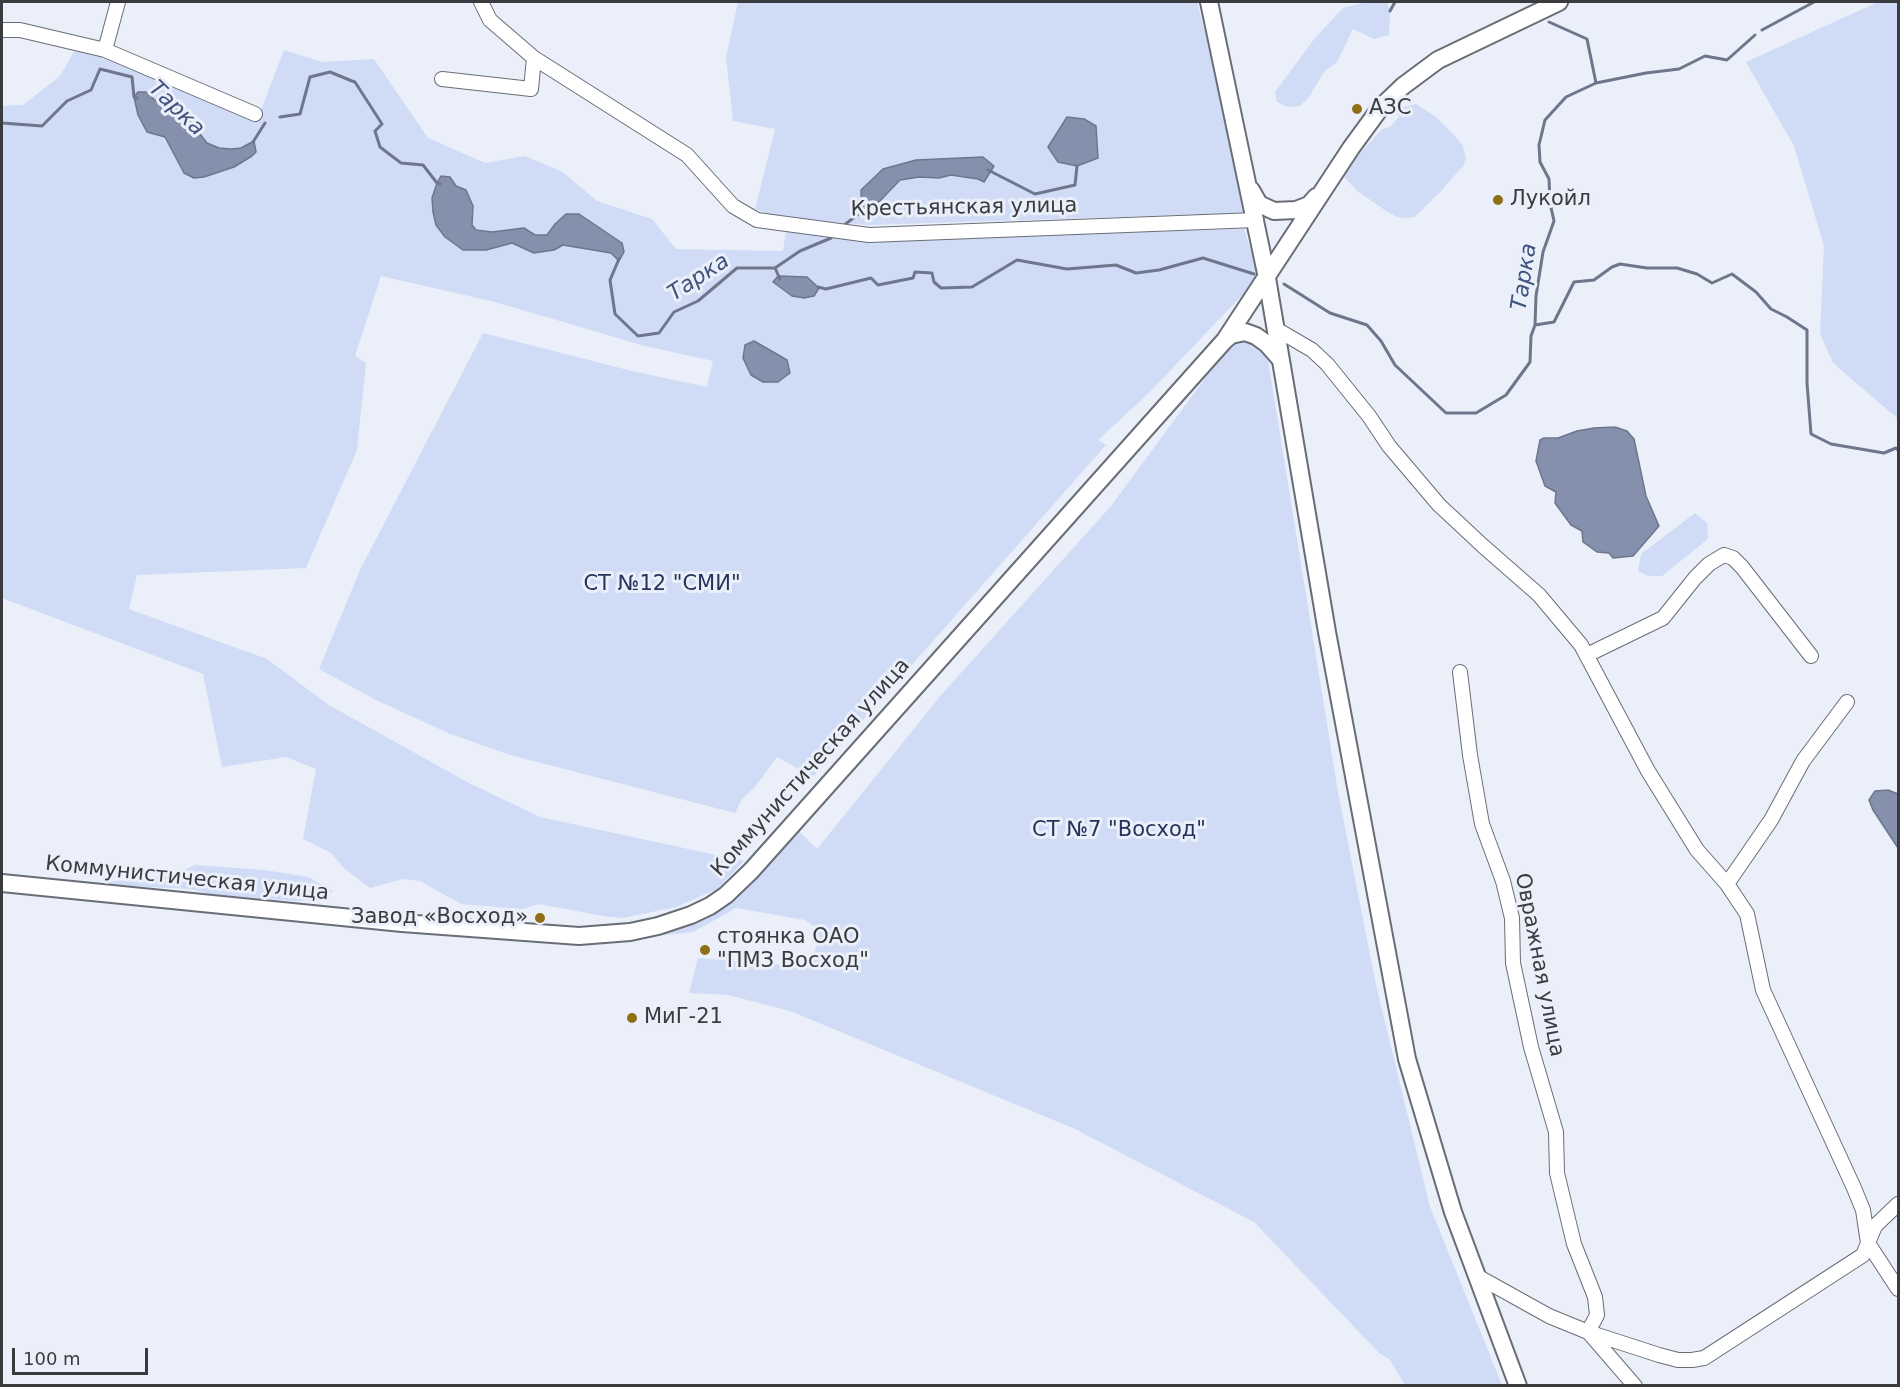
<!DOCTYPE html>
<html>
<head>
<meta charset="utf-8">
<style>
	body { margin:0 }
	#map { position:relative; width:1900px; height:1387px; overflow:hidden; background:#eaeffa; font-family:"DejaVu Sans",sans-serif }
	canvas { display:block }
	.frame { position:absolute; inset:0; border:3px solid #393b3f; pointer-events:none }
	.scale { position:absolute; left:12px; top:1348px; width:136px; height:27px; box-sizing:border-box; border:3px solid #393b3f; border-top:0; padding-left:8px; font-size:18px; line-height:21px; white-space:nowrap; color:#393b3f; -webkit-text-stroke:4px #eaeffa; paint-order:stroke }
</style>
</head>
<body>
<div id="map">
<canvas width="1900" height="1387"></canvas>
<div class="frame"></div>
<div class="scale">100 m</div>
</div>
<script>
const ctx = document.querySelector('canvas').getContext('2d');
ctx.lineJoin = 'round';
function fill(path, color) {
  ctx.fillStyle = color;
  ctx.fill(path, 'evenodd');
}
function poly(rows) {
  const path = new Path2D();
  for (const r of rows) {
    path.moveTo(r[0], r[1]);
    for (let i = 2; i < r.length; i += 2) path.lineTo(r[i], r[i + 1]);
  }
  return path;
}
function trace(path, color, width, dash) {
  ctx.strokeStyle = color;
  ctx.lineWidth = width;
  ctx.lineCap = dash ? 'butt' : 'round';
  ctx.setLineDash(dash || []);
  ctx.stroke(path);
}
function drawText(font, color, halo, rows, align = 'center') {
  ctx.font = font + ' "DejaVu Sans",sans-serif';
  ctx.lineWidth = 6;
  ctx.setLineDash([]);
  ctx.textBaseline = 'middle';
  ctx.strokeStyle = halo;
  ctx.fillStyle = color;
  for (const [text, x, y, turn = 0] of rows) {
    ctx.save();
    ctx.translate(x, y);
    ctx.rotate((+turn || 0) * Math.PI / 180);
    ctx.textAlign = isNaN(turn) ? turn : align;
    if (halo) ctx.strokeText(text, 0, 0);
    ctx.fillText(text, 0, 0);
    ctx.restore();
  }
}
const green = poly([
	[738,2,1197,2,1220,91,1243,213,868,225,780,218,755,209,775,129,733,121,726,57],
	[916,160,994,166,978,179,951,175,939,178,919,177,900,180,877,204,862,212],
	[1367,2,1387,2,1390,11,1389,35,1374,39,1353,29,1337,62,1324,72,1309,97,1300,106,1288,107,1277,102,1275,92,1315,38,1343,8],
	[1878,2,1898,2,1898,419,1833,363,1820,334,1824,246,1794,146,1746,62],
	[75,50,103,56,257,120,284,50,322,62,374,59,428,138,485,163,525,156,563,172,597,201,652,219,676,249,783,251,786,231,871,240,1244,229,1255,264,1257,277,1247,290,1149,393,1098,440,1106,445,813,777,777,757,755,787,742,799,735,813,510,755,448,733,376,700,319,669,360,570,483,333,632,371,707,387,713,361,645,346,495,302,381,276,355,356,366,363,357,450,306,568,137,575,129,609,267,659,329,705,469,783,540,817,744,861,717,889,676,907,623,918,603,916,539,904,523,909,461,904,420,881,403,879,370,888,345,869,331,853,303,839,316,769,286,757,222,767,203,674,2,598,2,106,23,105,60,76],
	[146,92,158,103,173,103,180,108,206,143,219,148,241,148,212,173,204,177,184,172,165,137,147,132,138,115,137,107],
	[456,186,473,206,472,225,476,230,547,235,555,224,579,214,622,243,563,244,554,250,522,247,512,243,463,250,445,237,436,225],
	[1416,104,1436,117,1454,135,1463,146,1466,158,1463,166,1441,191,1415,217,1406,218,1397,217,1386,211,1356,190,1344,177,1351,163,1382,129,1390,127,1399,117,1395,112,1404,107],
	[1235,342,1256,342,1268,360,1338,792,1376,985,1430,1207,1502,1385,1405,1385,1389,1359,1379,1353,1254,1222,1075,1129,790,1011,728,995,689,993,698,958,812,967,819,930,805,920,736,908,693,932,664,935,663,932,675,927,795,827,817,849,942,694,1111,506,1209,373],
	[1695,513,1707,523,1708,539,1662,576,1648,576,1638,571,1641,554],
	[195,865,265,870,308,877,333,891,318,900,295,901,210,894,191,889,111,885,107,882,174,875]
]);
const water = poly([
	[138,92,146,92,158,103,173,103,180,108,207,143,219,148,231,149,241,148,254,141,256,152,252,156,234,167,204,177,194,178,184,173,165,137,147,132,138,115,134,97,138,92],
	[1067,117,1084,119,1096,126,1098,158,1077,166,1058,162,1048,147,1067,117],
	[983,157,994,166,984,182,978,179,951,175,939,178,919,177,900,180,877,204,862,212,861,190,883,169,916,160,983,157],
	[441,176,450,177,456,186,466,190,473,206,472,225,476,230,492,232,524,228,535,235,547,235,555,224,566,214,579,214,622,243,624,252,619,261,611,253,563,245,554,250,534,253,512,243,486,250,463,250,445,237,436,225,433,212,432,198,437,183,441,176],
	[778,276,807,277,819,288,814,296,804,298,792,296,773,282,778,276],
	[754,341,787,360,790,373,778,382,763,382,751,375,743,358,745,345,754,341],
	[1615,427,1627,431,1634,439,1646,496,1659,526,1633,556,1613,558,1609,553,1597,552,1583,542,1582,531,1571,525,1555,503,1556,492,1545,486,1536,461,1540,440,1544,438,1558,438,1577,431,1594,428,1615,427],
	[1888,790,1898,794,1898,848,1873,810,1869,800,1875,791,1888,790]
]);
const stream = poly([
	[1390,11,1395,2],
	[1549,22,1587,39,1596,83],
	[1762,30,1814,2],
	[280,117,300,114,310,77,330,72,352,81,355,82,382,124,375,131,380,147,401,163,423,165,437,183,440,184],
	[2,123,42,126,67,101,91,90,100,69,132,77,134,97,137,98],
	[253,142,265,123],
	[988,170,1035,194,1075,185,1077,166],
	[843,226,865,209],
	[619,259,610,280,615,314,638,336,659,333,674,312,698,301,737,268,775,268,780,279],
	[775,268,800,251,831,238],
	[1284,284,1330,313,1367,325,1381,341,1395,365,1446,413,1476,413,1506,395,1530,362,1531,336,1535,325,1536,296,1543,252,1554,221,1550,203,1549,179,1540,162,1539,145,1545,120,1566,97,1596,83,1646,73,1679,69,1705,56,1727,60,1755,35],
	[818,287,826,289,871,278,878,285,913,278,915,272,932,273,934,282,941,288,972,287,1017,260,1067,269,1116,265,1136,273,1159,270,1203,258,1254,274],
	[1535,325,1554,322,1574,282,1594,280,1612,267,1620,264,1647,268,1677,268,1697,274,1712,283,1732,274,1756,292,1771,309,1787,317,1807,330,1807,383,1811,434,1831,444,1884,453,1896,448,1898,450]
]);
const minor = poly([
	[481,2,490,20,534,58,687,155,733,206,757,220,869,235,1256,220],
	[2,30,20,30,105,50,255,114],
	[105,50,118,2],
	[442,79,531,89,534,58],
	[1276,329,1312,350,1327,364,1369,416,1389,446,1439,505,1483,546,1539,595,1581,645,1648,771,1697,850,1727,884,1747,914,1763,990,1854,1188,1863,1210,1868,1243,1863,1255,1704,1358,1692,1360,1678,1360,1659,1355,1588,1332,1549,1316,1477,1276],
	[1587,655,1663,618,1695,578,1709,564,1724,555,1733,558,1742,567,1811,656],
	[1460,672,1470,755,1482,824,1503,881,1512,918,1513,963,1531,1047,1556,1132,1557,1173,1574,1244,1595,1297,1597,1315,1588,1332],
	[1727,884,1771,820,1803,761,1847,702],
	[1898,1204,1875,1226,1868,1243,1898,1289],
	[1590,1334,1635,1386]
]);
const major = poly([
	[1209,2,1267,278,1327,632,1407,1059,1453,1212,1518,1386],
	[1251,190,1259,204,1274,211,1296,210,1309,205,1316,197],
	[1225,340,1231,335,1245,332,1256,336,1267,344,1281,360],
	[2,883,402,923,579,936,630,932,658,926,691,915,710,906,726,895,751,871,1225,340,1351,148,1381,107,1403,86,1438,60,1559,2]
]);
const markers = [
	[1357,109,6,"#906e13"],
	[1498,200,6,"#906e13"],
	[540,918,6,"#906e13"],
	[705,950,6,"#906e13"],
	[632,1018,6,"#906e13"]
];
const poiNames = [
	["АЗС",1369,109],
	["Лукойл",1510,200],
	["Завод «Восход»",528,918,"right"],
	["стоянка ОАО",717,938],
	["\"ПМЗ Восход\"",717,962],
	["МиГ-21",644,1018]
];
const streetNames = [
	["Крестьянская улица",964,208,-1],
	["Коммунистическая улица",811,768,-48],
	["Коммунистическая улица",187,879,6],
	["Овражная улица",1539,965,79]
];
const parkNames = [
	["СТ №12 \"СМИ\"",662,585],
	["СТ №7 \"Восход\"",1119,831]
];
const waterNames = [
	["Тарка",176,109,44],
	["Тарка",1525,277,-81],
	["Тарка",699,278,-33]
];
fill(green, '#d0dcf5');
fill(water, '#8490ac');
trace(water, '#6e768b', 1.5);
trace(stream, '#6e768b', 3);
trace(minor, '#696d76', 16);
trace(major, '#696d76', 20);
trace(minor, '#fff', 14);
trace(major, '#fff', 16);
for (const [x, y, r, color] of markers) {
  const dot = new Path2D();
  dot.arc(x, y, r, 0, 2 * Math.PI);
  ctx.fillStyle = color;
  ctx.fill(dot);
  trace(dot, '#eaeffa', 2);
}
drawText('21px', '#393b3f', '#eaeffa', poiNames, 'left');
drawText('21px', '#393b3f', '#eaeffa', streetNames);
drawText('21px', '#24345c', '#eaeffa', parkNames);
drawText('italic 22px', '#40537d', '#eaeffa', waterNames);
</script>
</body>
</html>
